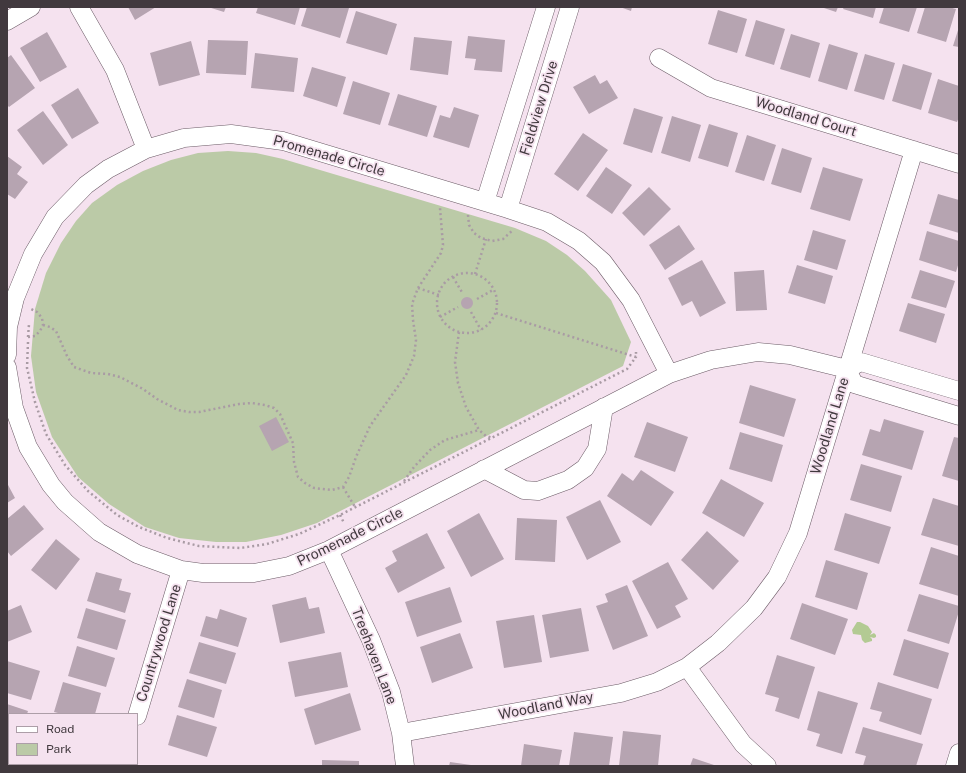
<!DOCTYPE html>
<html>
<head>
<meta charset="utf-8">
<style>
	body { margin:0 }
	#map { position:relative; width:966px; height:773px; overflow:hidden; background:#f5e2ef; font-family:"Public Sans",sans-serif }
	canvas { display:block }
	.frame { position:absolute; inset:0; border:8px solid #41393e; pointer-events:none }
	.legend { position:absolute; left:8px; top:713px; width:130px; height:52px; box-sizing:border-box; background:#f5e2ef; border:1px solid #ad9ea8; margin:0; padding:5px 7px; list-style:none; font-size:12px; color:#41393e }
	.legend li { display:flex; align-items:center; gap:8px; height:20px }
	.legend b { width:20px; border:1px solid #ad9ea8 }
</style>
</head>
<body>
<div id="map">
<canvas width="966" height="773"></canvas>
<div class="frame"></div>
<ul class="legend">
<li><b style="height:5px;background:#fff"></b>Road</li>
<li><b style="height:11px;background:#bbcaa7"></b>Park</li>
</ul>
</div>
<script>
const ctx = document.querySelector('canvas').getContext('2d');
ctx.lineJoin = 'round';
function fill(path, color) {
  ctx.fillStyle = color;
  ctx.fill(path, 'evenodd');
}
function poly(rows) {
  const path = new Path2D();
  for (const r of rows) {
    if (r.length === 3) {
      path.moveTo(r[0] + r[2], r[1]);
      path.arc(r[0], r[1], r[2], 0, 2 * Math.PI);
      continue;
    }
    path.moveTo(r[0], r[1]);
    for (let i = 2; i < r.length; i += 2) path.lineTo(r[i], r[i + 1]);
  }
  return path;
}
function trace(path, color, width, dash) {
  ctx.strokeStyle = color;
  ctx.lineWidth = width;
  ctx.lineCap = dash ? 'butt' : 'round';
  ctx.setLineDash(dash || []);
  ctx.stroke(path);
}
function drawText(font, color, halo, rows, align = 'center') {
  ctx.font = font + ' "Public Sans",sans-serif';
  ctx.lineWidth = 3.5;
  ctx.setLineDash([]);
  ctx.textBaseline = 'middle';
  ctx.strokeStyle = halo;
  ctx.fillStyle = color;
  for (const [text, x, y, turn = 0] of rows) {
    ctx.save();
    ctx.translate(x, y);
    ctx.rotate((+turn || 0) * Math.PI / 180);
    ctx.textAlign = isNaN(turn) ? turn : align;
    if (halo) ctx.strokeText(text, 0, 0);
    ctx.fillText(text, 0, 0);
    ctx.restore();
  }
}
const green = poly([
	[228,151,256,153,283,159,515,228,546,241,567,255,585,271,611,300,631,342,623,366,317,523,281,535,246,542,216,542,179,538,145,527,109,504,78,477,52,437,36,392,31,356,35,309,46,273,61,243,76,221,92,203,117,185,143,171,171,160,198,153]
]);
const water = poly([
	[857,622,860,622,868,626,872,632,870,635,874,633,876,635,876,637,874,638,870,637,872,639,872,641,865,643,862,640,861,635,853,634,852,630]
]);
const building = poly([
	[128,7,156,7,135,20],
	[208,7,226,7,224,12],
	[258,7,300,7,295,25,256,13],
	[307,7,349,8,340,38,301,26],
	[620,7,632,7,631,11],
	[821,7,838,7,836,12],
	[844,7,876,7,873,18,843,9],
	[884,7,917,7,909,32,879,23],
	[925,7,949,7,956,9,946,42,917,33],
	[718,10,747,19,737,53,708,44],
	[356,11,397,24,387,55,346,43],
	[756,20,785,29,774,65,745,56],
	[959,27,959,47,953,46],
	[47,32,67,67,40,82,20,48],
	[791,34,820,43,810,78,780,69],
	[468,36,505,40,502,72,474,70,476,59,465,58],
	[414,37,452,41,448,75,410,70],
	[208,40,248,41,246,75,206,73],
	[191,41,200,75,159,86,150,53],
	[829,44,858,53,847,90,818,81],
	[255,53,298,58,294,92,251,88],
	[865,54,895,63,884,100,854,91],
	[11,55,35,88,9,107,7,105,7,58],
	[903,64,932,73,921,110,892,101],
	[312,67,346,77,337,107,303,96],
	[595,75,600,84,607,80,618,98,589,114,573,87],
	[938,79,959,86,959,117,957,122,928,113],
	[353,81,390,93,380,125,343,114],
	[78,88,99,123,72,139,51,105],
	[398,94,437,106,427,137,388,125],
	[454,107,479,115,469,148,433,137,440,115,450,118],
	[634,108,663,117,652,153,623,144],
	[43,111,68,145,43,165,17,130],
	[672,116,701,125,690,162,661,153],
	[709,124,738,133,728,167,698,158],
	[583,133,608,150,578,191,554,174],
	[747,135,776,145,764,181,735,172],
	[782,148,812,158,801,193,771,184],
	[7,156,22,167,17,174,28,182,15,199,7,194],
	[606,167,632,185,612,214,586,196],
	[823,167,863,179,850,221,810,209],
	[649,187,671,209,644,236,622,213],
	[938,194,959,200,959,233,929,224],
	[679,225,695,249,665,270,649,245],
	[813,230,846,240,837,270,804,260],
	[927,231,959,241,959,262,956,272,919,260],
	[702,260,726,303,700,317,692,301,682,306,668,278],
	[797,265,833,276,825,304,788,293],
	[764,270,767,310,736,311,734,272],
	[920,270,955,281,946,308,911,298],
	[467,303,6],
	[908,303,945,314,936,343,899,331],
	[750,385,796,399,784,437,739,423],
	[276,417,289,442,272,451,259,426],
	[884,419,924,431,912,470,862,455,870,429,880,432],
	[647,422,688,437,675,472,634,457],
	[740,432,783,445,772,482,729,469],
	[954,437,959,438,959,481,942,476],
	[861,464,902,476,891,512,850,500],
	[641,470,674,492,651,526,607,496,622,473,633,481],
	[721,479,764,503,744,537,702,513],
	[7,483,15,498,7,503],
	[933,498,959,506,959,546,921,535],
	[600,500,621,542,587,560,566,517],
	[24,505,44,529,11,556,7,551,7,519],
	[479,513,504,559,471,577,447,531],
	[845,513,891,527,879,564,834,550],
	[517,518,557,520,555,562,515,560],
	[707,531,739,561,713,590,681,560],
	[427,533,445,568,398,593,385,568,397,561,392,551],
	[56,539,80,559,56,590,31,570],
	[931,547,959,556,959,596,919,584],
	[826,560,868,573,857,610,815,597],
	[668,562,688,599,675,606,681,617,657,629,632,581],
	[96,572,122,579,119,590,131,593,125,613,87,601],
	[627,585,648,636,613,650,596,606,608,602,605,594],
	[450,587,462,622,417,637,405,602],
	[919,594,959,606,959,611,949,644,907,631],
	[306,597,309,609,319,607,325,633,280,643,272,605],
	[802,603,848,619,835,655,790,639],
	[21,605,32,632,7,642,7,611],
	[86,608,126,620,117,650,77,638],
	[581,608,589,651,550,658,542,615],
	[220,609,247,618,238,647,200,636,206,616,217,619],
	[534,615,542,662,504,668,496,621],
	[460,633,473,668,432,683,420,647],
	[904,639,949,653,938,689,893,675],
	[199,642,236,653,226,684,189,673],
	[77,646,115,658,106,687,68,676],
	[341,652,348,687,295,697,288,662],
	[777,655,815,667,799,719,775,711,779,698,765,694],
	[7,661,40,671,31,700,7,693],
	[187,679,222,690,214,718,178,707],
	[63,682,101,693,95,714,62,714,54,712],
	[878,682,932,699,921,735,879,721,882,712,870,709],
	[818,691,858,703,842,754,816,746,820,734,807,730],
	[350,693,361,730,315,745,304,709],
	[7,704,28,711,27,714,9,714,9,738,7,737],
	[177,715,217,727,207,757,168,745],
	[863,727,923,744,916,766,863,766,866,756,855,753],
	[623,731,661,735,658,766,619,766],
	[574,732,613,737,609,766,569,766],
	[524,744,562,750,559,766,521,766],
	[7,745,9,746,9,764,11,764,10,766,7,766],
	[693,758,717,766,690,766],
	[322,760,359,761,359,766,322,766],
	[450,762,471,765,471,766,449,766],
	[43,764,72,764,77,766,42,766]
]);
const path = poly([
	[468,215,469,225,474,233,481,238,492,241,503,239,513,230],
	[467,303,30],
	[475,274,486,239],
	[453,277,463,294],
	[418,288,439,295],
	[477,299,493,290],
	[471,312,481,330],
	[496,313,636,357,636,352],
	[440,317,458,307],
	[43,325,50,327,56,331,67,356,74,367,91,373,108,374,120,377,143,389,157,399,178,410,189,412,199,412,239,404,252,403,265,405,274,408,280,414,293,443,294,462,298,477,305,483,314,488,332,490,343,487,349,477,356,457,370,426,406,375,414,356,416,340,413,320,412,304,418,288,441,253,443,245,440,208],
	[459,332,455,362,458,383,466,407,479,430,486,436,493,438],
	[28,337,29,324],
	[28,337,35,336,40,331,43,325,42,318,37,312,31,309],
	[28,342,27,368,35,402,46,434,65,465,88,491,117,515,139,527,167,538,199,546,240,548,267,544,299,534,340,515,627,369,636,357],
	[404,481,414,467,430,450,445,440,479,430],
	[343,487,355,507],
	[340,515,344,523]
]);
const minor = poly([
	[79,7,115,70,146,149],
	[7,21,31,7],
	[659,58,711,88,959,164],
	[485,202,546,7],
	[508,209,570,7],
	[7,355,8,327,15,298,33,254,55,217,86,185,108,169,146,149,184,138,231,134,283,141,508,209,547,222,579,241,603,262,631,300,669,374],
	[7,367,14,408,28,447,51,485,65,502,99,532,137,554,181,570,203,573,254,573,289,566,329,550,669,374,711,360,758,352,790,355,847,369,861,362,959,391],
	[847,369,854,384,959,416],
	[484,469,524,490,538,491,568,480,585,468,597,449,604,407],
	[329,550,371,640,391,692,401,733,405,766],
	[687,667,743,744,767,766],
	[137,716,181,570],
	[401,733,621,693,657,682,687,667,718,643,754,608,777,577,798,533,914,150],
	[122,766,123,764],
	[955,766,959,753]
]);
const streetNames = [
	["Fieldview Drive",539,108,-73],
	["Woodland Court",806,117,17],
	["Promenade Circle",329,156,16],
	["Woodland Lane",830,426,-73],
	["Promenade Circle",350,537,-26],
	["Countrywood Lane",159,643,-73],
	["Treehaven Lane",374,656,69],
	["Woodland Way",546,706,-11]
];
fill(green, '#bbcaa7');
fill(water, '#b3ca93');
fill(building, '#b6a4b1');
trace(minor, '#6c5c67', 19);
trace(path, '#a99ba4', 2.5, [2, 3]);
trace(minor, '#fff', 18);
drawText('14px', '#41393e', '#f5e2ef', streetNames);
</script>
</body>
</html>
